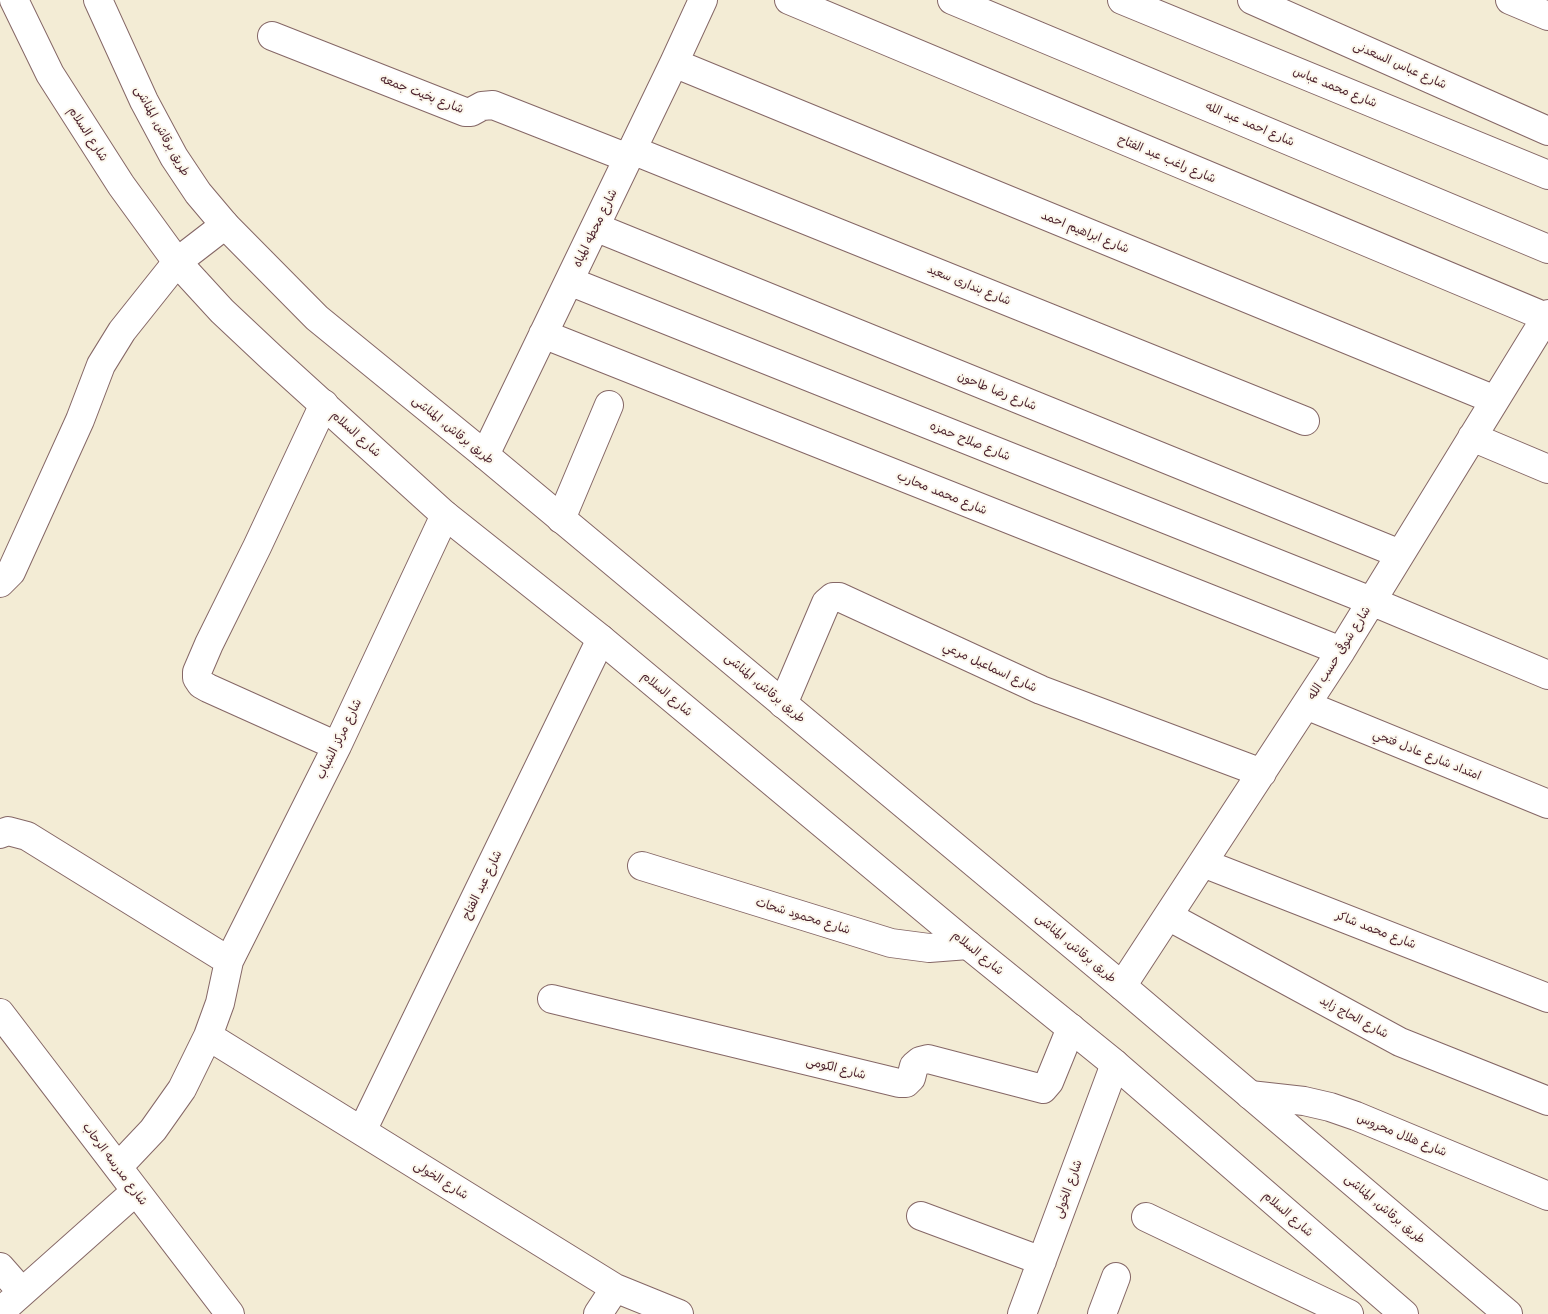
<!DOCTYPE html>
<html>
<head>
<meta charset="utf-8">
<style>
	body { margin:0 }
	canvas { display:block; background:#f3ecd5 }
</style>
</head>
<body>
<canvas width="1548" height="1314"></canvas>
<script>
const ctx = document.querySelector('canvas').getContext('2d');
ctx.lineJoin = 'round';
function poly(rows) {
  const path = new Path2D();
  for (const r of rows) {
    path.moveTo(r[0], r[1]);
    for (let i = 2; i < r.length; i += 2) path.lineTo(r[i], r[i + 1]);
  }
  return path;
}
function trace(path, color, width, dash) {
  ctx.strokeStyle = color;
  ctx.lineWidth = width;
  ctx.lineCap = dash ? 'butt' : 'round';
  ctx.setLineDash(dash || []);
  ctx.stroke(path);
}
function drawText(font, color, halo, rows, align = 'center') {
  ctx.font = font + ' Mali,"Playpen Sans Arabic",sans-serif';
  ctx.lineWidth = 4;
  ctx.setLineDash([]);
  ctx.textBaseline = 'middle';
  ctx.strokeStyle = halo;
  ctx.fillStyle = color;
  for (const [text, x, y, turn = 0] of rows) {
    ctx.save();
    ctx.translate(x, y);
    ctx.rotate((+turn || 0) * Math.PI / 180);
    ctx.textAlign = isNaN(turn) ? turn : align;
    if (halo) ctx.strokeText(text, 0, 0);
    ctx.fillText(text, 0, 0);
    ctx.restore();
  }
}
const minor = poly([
	[789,0,1546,317],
	[952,0,1548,249],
	[1122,0,1548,175],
	[1252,0,1548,131],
	[1510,0,1548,16],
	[272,36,465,112,471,112,482,106,493,105,628,158],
	[674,63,1495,400],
	[632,150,1305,421],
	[595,227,1400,554],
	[569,281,1371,601,1548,675],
	[543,334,1341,651],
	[324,404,257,547,209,644,197,672,197,678,201,684,208,688,337,746],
	[1472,437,1548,469],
	[485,455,674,63,703,0],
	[561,519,609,405],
	[0,583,11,572,80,420,101,365,122,331,177,262,225,225],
	[783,704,826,603,833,597,839,597,1041,690,1262,773],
	[1306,705,1548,804],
	[0,834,8,831,27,836,229,961],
	[1203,863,1548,998],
	[642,866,891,943,929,948,968,945],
	[1168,916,1400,1042,1548,1101],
	[1122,986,1341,651,1548,314],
	[552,999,899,1083,906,1083,911,1078,914,1066,920,1061,928,1059,1043,1089,1049,1082,1071,1028],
	[0,1013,230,1314],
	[208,1036,615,1288,679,1314],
	[1250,1095,1304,1101,1330,1107,1356,1116,1548,1196],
	[362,1131,601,639],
	[118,1167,153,1130,182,1089,208,1036,220,1003,229,961,337,746,445,515],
	[921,1216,1042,1261],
	[1146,1217,1349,1314],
	[0,1267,22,1292],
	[0,1312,136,1191],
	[598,1314,615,1288],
	[1022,1314,1115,1064],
	[1102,1314,1116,1277]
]);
const tertiary = poly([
	[14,0,50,74,121,185,177,262,222,311,272,358,445,515,601,639,968,945,1115,1064,1404,1314],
	[98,0,144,101,174,157,198,193,225,225,317,318,485,455,1122,986,1508,1314]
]);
const streetNames = [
	["شارع عباس السعدنى",1400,65,24],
	["شارع محمد عباس",1335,87,22],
	["شارع بخيت جمعه",422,94,21],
	["شارع احمد عبد الله",1250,124,23],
	["طريق برقاش, المناشى",162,131,61],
	["شارع السلام",88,134,57],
	["شارع راغب عبد الفتاح",1167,159,23],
	["شارع محطه المياه",595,228,-64],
	["شارع ابراهيم احمد",1085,232,22],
	["شارع بندارى سعيد",969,285,22],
	["شارع رضا طاحون",997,391,22],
	["طريق برقاش, المناشى",453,430,39],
	["شارع السلام",356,434,42],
	["شارع صلاح حمزه",970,441,22],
	["شارع محمد محارب",942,493,22],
	["شارع شوقى حسب الله",1339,653,-58],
	["شارع اسماعيل مرعي",990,667,25],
	["طريق برقاش, المناشى",765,688,40],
	["شارع السلام",667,694,40],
	["شارع مركز الشباب",339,739,-64],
	["امتداد شارع عادل فتحي",1427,755,22],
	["شارع عبد الفتاح",482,885,-64],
	["شارع محمود شحات",803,916,17],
	["شارع محمد شاكر",1376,930,21],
	["طريق برقاش, المناشى",1076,948,40],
	["شارع السلام",978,953,39],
	["شارع الحاج زايد",1354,1017,28],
	["شارع الكومى",836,1068,14],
	["شارع هلال محروس",1402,1135,22],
	["شارع مدرسه الرحاب",115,1164,53],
	["شارع الخولى",441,1180,32],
	["شارع الخولى",1068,1189,-70],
	["طريق برقاش, المناشى",1385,1209,40],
	["شارع السلام",1288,1214,41]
];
trace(minor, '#856766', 30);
trace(tertiary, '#856766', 30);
trace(minor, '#fff', 28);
trace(tertiary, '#fff', 28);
drawText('12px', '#4a1f2b', '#fbf7ec', streetNames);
</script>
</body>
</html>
